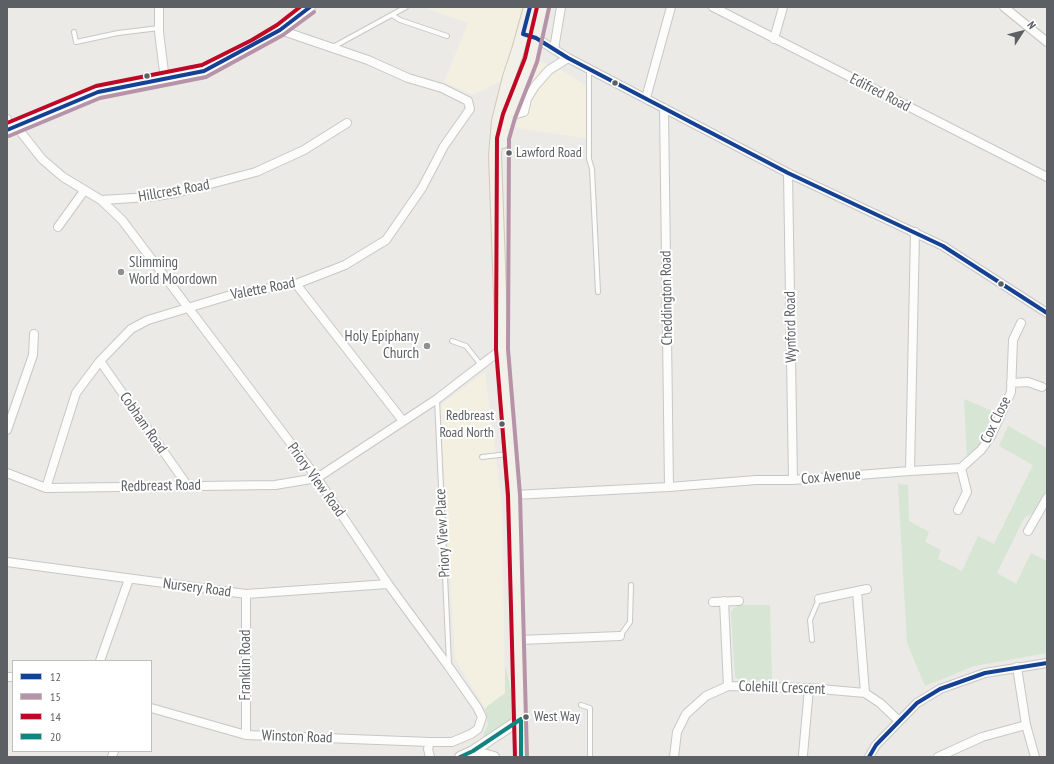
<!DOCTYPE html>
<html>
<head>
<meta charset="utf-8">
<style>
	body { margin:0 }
	#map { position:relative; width:1054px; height:764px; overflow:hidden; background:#ebeae6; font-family:"PT Sans Narrow",sans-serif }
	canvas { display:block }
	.frame { position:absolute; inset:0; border:8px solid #5c5f63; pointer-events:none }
	.legend { position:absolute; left:12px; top:660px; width:140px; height:92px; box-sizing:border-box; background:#fff; border:1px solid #bebfc1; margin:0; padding:5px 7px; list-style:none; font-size:12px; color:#5c5f63 }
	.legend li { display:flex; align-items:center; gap:8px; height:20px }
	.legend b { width:20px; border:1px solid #bebfc1 }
	.north { position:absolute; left:1002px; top:12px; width:40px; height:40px; -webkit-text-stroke:3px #fff; paint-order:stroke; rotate:54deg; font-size:11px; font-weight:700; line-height:16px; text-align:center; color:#5c5f63 }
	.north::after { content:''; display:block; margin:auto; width:14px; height:18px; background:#5c5f63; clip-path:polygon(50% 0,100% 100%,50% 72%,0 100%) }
</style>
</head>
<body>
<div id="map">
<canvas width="1054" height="764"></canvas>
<div class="frame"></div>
<ul class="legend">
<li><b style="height:5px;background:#154194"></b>12</li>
<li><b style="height:5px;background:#b793a8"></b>15</li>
<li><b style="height:5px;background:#be0826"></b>14</li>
<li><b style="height:5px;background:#128380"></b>20</li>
</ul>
<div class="north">N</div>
</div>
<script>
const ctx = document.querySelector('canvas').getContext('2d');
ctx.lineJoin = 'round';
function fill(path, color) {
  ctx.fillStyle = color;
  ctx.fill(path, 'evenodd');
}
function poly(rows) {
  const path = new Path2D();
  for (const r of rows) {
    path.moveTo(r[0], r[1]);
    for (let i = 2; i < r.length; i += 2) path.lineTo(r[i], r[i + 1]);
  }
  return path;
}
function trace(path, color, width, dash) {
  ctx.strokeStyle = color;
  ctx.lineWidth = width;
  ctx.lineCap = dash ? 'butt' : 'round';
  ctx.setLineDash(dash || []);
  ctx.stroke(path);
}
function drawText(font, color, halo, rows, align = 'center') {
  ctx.font = font + ' "PT Sans Narrow",sans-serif';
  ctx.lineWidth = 4;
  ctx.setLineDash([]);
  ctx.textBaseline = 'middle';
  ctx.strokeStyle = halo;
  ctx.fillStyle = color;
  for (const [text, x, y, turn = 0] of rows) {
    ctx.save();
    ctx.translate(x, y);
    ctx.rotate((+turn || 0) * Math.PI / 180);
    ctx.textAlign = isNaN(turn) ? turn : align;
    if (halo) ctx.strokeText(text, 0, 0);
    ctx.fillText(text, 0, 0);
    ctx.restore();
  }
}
const commercial = poly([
	[427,7,530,7,509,77,473,95,444,82,468,23,426,8],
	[539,61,561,70,591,89,591,139,515,128],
	[485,372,502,504,505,693,485,708,455,659,440,405]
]);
const green = poly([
	[964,399,995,412,978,447,967,458],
	[1008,426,1047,448,1047,497,1040,509,1024,518,997,573,1016,584,1031,553,1047,561,1047,653,974,666,925,686,907,643,898,484,908,485,909,521,929,532,925,542,941,550,938,559,962,571,978,536,994,544,1033,465,999,446],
	[738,605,770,605,772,681,740,680,735,677,731,615,732,610],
	[505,665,511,690,512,719,487,738,483,735,488,725,485,708,505,693]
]);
const service = poly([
	[392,15,400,20,447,36],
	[74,32,76,42,118,33,159,28],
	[333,47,406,7],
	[589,69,589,159,592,169,598,292],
	[452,341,466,346,481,365],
	[437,399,449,664],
	[482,457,508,454],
	[620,636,630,622,631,585],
	[812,640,810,620,819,599],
	[581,705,590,708,590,757]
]);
const minor = poly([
	[159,7,159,32,165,80],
	[713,7,1047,177],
	[1004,7,1047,42],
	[523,34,536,38,568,58,788,173,943,246,1047,313],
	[774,39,783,7],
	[554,49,561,7],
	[646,98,671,7],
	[664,108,669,487],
	[509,116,524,112,527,99,535,86,549,70,568,58],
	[7,119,8,129],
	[16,126,42,159,63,177,101,200,150,197,176,193,256,172,304,150,347,123],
	[788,173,793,480],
	[101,200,122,220,317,478,388,584,449,667,477,707,482,717,478,729,471,734,452,742,430,742,246,735,151,708],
	[58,227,84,191],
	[296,284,403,421],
	[100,361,187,485],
	[1011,383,1028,382,1042,387],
	[7,430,33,355,34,334],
	[910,471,961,468,981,450,991,436,1011,392,1013,340,1021,323],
	[7,473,46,488,275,485,317,478,437,399,502,349],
	[46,488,76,393,100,361,131,329,148,320,234,294,296,284,345,265,386,240,422,188,444,146,470,109,468,101,442,88,408,78,368,60,280,30],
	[514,495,669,487,756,480,793,480,910,471,915,232],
	[958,510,967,492,961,468],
	[1028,531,1047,498],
	[7,562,246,594,388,584],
	[857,591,865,693],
	[819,599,867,589],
	[724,601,728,686],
	[713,602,739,601],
	[519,640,620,636],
	[100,661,129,579],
	[1017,667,1026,725,1035,757],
	[7,677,13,677],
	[246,735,246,594],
	[803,755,809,688],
	[112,757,114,751],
	[430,757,428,749,430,742],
	[674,757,677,732,686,714,706,696,728,686,809,688,865,693,880,703,899,721],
	[869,757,876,745,917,703,940,689,985,673,1047,663],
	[938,757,982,737,1026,725]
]);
const tertiary = poly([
	[7,130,98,92,204,71,255,45,280,30,310,7],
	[473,751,494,757],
	[460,757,473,751,521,719]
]);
const primary = poly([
	[503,142,509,116,531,60,543,7],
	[521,757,515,529,502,349,495,155,498,121,509,77,518,50,530,7]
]);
const bus1 = poly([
	[530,7,523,34,536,38,568,58,788,173,943,246,1047,313],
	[7,130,98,92,204,71,280,30,310,7],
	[869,757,876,745,917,703,940,689,985,673,1047,663]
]);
const bus2 = poly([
	[9,136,100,98,206,77,283,35,314,12],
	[527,757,520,495,508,349,509,139,515,118,537,62,549,8]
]);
const bus3 = poly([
	[7,123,96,86,202,65,252,40,277,25,300,7],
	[515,757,508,495,496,349,497,138,503,114,525,58,537,7]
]);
const bus4 = poly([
	[521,719,521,757],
	[460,757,473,751,521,719]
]);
const markers = [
	[147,76,3.5,"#5c5f63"],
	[615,83,3.5,"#5c5f63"],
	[509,153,3.5,"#5c5f63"],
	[121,272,4,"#8e9091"],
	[1001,284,3.5,"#5c5f63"],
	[427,346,4,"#8e9091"],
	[502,424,3.5,"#5c5f63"],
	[526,717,3.5,"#5c5f63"]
];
const busNames = [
	["Lawford Road",516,153],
	["Redbreast",494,416,"right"],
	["Road North",494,433,"right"],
	["West Way",534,717]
];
const streetNames = [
	["Edifred Road",880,93,27],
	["Hillcrest Road",174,191,-10],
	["Valette Road",263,289,-11],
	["Cheddington Road",667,298,-91],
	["Wynford Road",791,327,-91],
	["Cox Close",996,420,-64],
	["Cobham Road",143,423,55],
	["Cox Avenue",831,477,-5],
	["Priory View Road",316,480,54],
	["Redbreast Road",161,486,-1],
	["Priory View Place",443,533,-93],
	["Nursery Road",197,588,7],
	["Franklin Road",246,665,-90],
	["Colehill Crescent",782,688,2],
	["Winston Road",297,737,2]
];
const poiNames = [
	["Slimming",129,263],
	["World Moordown",129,280],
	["Holy Epiphany",419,337,"right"],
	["Church",419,354,"right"]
];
fill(commercial, '#f3f0e1');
fill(green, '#d6e5d4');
trace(service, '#c7c7c7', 6);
trace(minor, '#c7c7c7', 10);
trace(tertiary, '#c7c7c7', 12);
trace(primary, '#d0cab7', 14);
trace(service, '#fcfcfb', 4);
trace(minor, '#fcfcfb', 8);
trace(tertiary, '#fcfcfb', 10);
trace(primary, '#f1f0e9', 12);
trace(bus1, '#154194', 4);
trace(bus2, '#b793a8', 4);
trace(bus3, '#be0826', 4);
trace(bus4, '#128380', 4);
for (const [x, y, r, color] of markers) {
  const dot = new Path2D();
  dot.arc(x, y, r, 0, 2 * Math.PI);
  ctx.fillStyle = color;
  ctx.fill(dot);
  trace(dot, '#fff', 1.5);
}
drawText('14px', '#5c5f63', '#fff', busNames, 'left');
drawText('15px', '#5c5f63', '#fff', streetNames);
drawText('15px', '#5c5f63', '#fff', poiNames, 'left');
</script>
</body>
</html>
